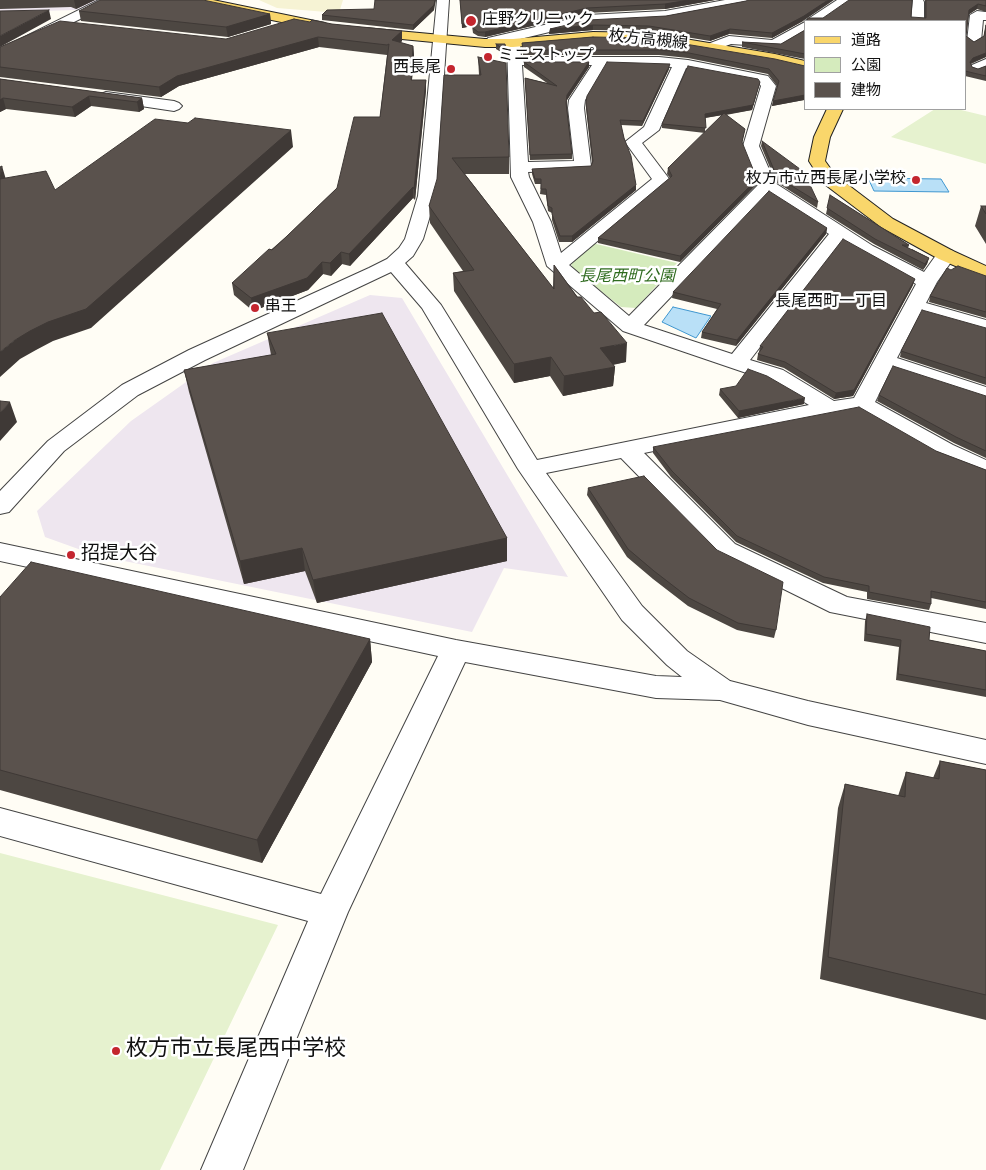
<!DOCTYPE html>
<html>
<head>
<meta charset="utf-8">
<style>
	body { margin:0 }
	#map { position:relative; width:986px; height:1170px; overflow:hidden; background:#fffdf5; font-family:Spectral,"Noto Sans JP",serif }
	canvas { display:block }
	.legend { position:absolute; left:804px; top:20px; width:162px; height:90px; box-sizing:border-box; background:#fff; border:1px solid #a0a0a0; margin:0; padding:6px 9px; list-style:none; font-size:15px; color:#111 }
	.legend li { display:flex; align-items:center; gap:10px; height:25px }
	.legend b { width:25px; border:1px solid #a0a0a0 }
</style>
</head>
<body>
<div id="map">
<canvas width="986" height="1170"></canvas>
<ul class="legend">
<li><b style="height:6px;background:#f9d66b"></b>道路</li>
<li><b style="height:14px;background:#d5ebbd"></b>公園</li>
<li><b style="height:14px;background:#5a524d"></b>建物</li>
</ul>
</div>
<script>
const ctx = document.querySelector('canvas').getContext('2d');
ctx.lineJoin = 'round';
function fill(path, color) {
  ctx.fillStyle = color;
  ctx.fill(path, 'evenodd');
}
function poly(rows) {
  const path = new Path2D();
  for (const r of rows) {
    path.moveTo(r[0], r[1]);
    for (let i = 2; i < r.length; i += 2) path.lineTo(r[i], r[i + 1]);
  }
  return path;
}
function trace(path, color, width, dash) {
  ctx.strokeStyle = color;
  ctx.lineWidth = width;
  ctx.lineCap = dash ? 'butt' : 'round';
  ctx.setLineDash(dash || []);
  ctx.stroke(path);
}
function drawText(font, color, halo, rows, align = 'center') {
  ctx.font = font + ' Spectral,"Noto Sans JP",serif';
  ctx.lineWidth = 5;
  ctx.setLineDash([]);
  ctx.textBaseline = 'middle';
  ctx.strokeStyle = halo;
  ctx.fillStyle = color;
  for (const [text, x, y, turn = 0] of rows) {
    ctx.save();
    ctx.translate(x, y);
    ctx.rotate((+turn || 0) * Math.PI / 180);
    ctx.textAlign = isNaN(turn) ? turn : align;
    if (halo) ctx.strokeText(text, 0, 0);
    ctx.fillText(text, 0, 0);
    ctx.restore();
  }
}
const industrial = poly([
	[0,0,102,0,77,10,0,12],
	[370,295,402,298,568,577,504,568,472,632,95,555,45,537,37,511,131,421,213,363]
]);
const farmland = poly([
	[259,0,343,0,339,13,277,8]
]);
const green = poly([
	[592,243,677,263,636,308,621,307,573,269,571,263]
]);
const pitch = poly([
	[935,109,957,109,986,116,986,164,891,137],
	[0,853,278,925,160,1170,0,1170]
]);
const water = poly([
	[868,178,941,179,949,192,874,191,868,178],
	[673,307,711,316,696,338,662,322,673,307]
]);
const minor = poly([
	[99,0,115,0,113,3,0,58,0,49,99,0],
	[437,0,449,0,436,196,423,239,413,256,405,263,441,305,537,460,809,405,767,380,623,331,547,266,533,222,511,177,507,42,493,45,488,44,486,41,488,38,587,15,665,11,725,0,751,0,745,4,665,19,587,23,516,40,520,43,521,57,659,57,688,60,768,76,776,86,759,146,775,183,873,246,924,272,939,251,946,249,953,251,956,255,937,282,926,303,986,320,986,333,920,314,897,358,986,387,986,401,891,370,875,402,953,445,986,460,986,476,935,455,858,411,830,415,644,453,735,544,847,597,986,623,986,643,830,612,717,556,621,458,546,473,642,606,687,651,730,681,808,701,986,740,986,764,808,725,720,700,656,698,465,662,348,912,243,1170,201,1170,308,921,0,836,0,808,321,894,438,656,0,561,0,543,456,640,656,676,682,677,667,665,622,620,518,469,422,308,391,272,205,360,138,395,64,451,9,512,0,514,0,491,48,441,122,385,189,350,369,268,387,259,399,248,405,239,418,196,437,0],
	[522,65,592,65,569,100,568,108,574,161,528,162,522,65],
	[606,65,672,67,644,127,625,142,652,179,561,253,551,222,529,177,528,172,589,170,591,166,584,108,585,100,606,65],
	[686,68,758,82,761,86,743,146,758,185,629,316,569,265,670,180,642,143,659,130,686,68],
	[768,195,829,234,732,354,644,325,768,195],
	[841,242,916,284,854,398,834,401,783,370,750,360,841,242],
	[837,0,852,0,821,21,805,21,837,0],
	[913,0,923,0,924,2,924,21,911,21,913,0],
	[977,11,986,12,986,20,983,20,981,41,974,45,967,41,970,15,977,11],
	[805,22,805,32,779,47,731,44,710,52,703,48,705,45,729,36,772,40,805,22],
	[986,59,986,69,977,72,972,71,970,68,972,65,986,59],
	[106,92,174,101,179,103,182,106,179,109,174,111,101,100,98,97,101,94,106,92]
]);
const major = poly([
	[188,0,213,0,325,23,332,27,325,31,194,4,188,0],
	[365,28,485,39,513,39,593,32,649,33,775,54,805,61,805,69,775,62,649,41,593,40,513,47,485,47,360,35,358,32,365,28],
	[827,109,843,109,830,137,825,161,835,175,893,219,953,251,986,266,986,279,939,259,881,227,823,183,809,161,814,137,827,109]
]);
const wall = poly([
	[0,0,95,0,76,9,71,7,0,9],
	[460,0,715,0,665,9,587,13,485,37,478,36,473,33,472,26,462,28],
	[925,0,986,0,986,12,977,9,969,14,966,36,974,42,984,36,986,23,986,57,971,64,972,67,978,69,986,66,986,81,965,76,965,21,823,18,925,18],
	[746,1,803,21,772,38,729,34,710,41,649,31,593,30,549,34,550,29,666,16],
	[374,9,434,10,413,30,322,20,322,15],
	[79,11,270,14,271,24,228,37,81,21],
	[310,22,402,31,402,41,400,43,413,46,414,55,412,80,426,80,426,90,415,200,413,198,350,266,342,264,331,276,323,274,308,290,253,311,234,295,232,283,287,236,337,188,380,117,387,55,319,47,179,86,161,97,0,77,0,47,226,39],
	[805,30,805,59,742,47,742,42,781,44],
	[593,37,805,66,804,100,772,106,777,86,768,74,688,58,659,55,523,55,522,43],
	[496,44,505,44,506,55,496,49],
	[478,57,509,157,509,174,465,174,553,288,554,265,626,362,613,365,615,367,613,386,563,396,550,376,514,383,454,291,453,273,463,271,430,223,429,206,479,75],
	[524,62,589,62,589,67,567,100,567,105,572,154,572,159,530,160,525,78,547,83,524,67],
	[669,69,642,126,621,125,636,190,572,242,559,242,552,220,552,213,548,211,546,195,540,194,541,184,535,184,532,174,532,169,591,166,592,162,586,108,587,96],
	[0,79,142,98,144,109,139,112,91,106,75,117,6,109,0,112],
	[759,86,752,110,726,115,745,129,742,143,756,185,680,262,598,243,598,238,670,178,667,174,668,168,705,133,662,128,662,124],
	[723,115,705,132,705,118],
	[762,141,818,202,817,208,776,182,761,146],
	[830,195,909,245,908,248,912,250,912,249,929,258,927,264,923,270,874,244,826,214],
	[981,206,986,206,986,244,975,226],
	[827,228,826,234,736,346,701,338,702,332,717,309,672,298,673,292],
	[951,270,986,276,986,318,929,302,930,296],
	[913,285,853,396,834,399,784,368,757,360,758,354,760,352,759,352,760,346],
	[986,328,986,385,900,357,901,351],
	[267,333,507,538,507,561,317,603,305,571,244,584,189,392,184,370,271,355],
	[720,389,804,404,738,418,719,395],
	[879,395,986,396,986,458,954,443,877,401],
	[653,447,936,451,986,470,986,609,931,598,931,604,929,610,867,599,867,592,823,583,736,542,671,477,653,453],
	[588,488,776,630,774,638,737,630,688,606,653,579,627,557,587,495],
	[0,597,370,639,372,662,262,863,0,790],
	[867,614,929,640,986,651,986,697,896,680,899,647,864,641,865,621],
	[940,761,986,770,986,1020,820,979,838,808,845,784,898,796,906,772,933,778]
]);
const shadedWall = poly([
	[74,0,95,0,76,9],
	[435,0,436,0,434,10,413,30,413,25],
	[689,0,715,0,665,9,665,4],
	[828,0,834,0,803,21,772,38,772,33],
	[978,4,977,9,968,15,969,10],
	[587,8,587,13,485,37,485,32],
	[49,10,51,19,0,47,0,36],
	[270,14,271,24,228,37,226,27],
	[472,22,472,26,462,28,462,24],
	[593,25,593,30,549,34,550,29],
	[730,29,729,34,710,41,710,36],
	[402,31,402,41,392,50,392,40],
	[318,37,319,47,179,86,161,97,159,87,177,76],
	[413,46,414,55,411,91,411,80],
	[986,53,986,57,971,63,968,67,970,62,973,58],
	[589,62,589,67,567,100,567,95],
	[670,64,669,69,642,126,643,121],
	[426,80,426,90,415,200,414,189],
	[760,82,752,110,704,118,705,114],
	[805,95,804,100,772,106,773,101],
	[89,96,91,106,75,117,72,107],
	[3,98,6,109,0,112,0,100],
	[142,98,144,109,139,112,137,102],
	[291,130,293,147,91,328,53,341,36,350,20,359,0,377,0,352,15,340],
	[2,166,7,183,0,179],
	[757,179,756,185,680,262,680,256],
	[636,185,636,190,572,242,572,236],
	[413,187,413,198,350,266,349,254],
	[827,228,826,234,736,346,737,340],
	[341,252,342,264,331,276,330,263],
	[929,258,927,264,923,270,925,264],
	[322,262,323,274,308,290,253,311,251,298],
	[915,279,913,285,853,396,834,399,836,393],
	[627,343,626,362,599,367,600,348],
	[551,357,550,376,514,383,514,364],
	[615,367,613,386,563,396,564,376],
	[805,398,804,404,738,418,739,411],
	[10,402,17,422,0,441,0,413],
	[507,538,507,561,317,603,313,580],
	[302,548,305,571,244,584,240,561],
	[370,639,372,662,262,863,257,840]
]);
const building = poly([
	[100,0,203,0,270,14,226,27,79,11,100,0],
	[375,0,435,0,434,5,413,25,322,15,327,10,374,9,375,0],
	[460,0,689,0,665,4,587,8,485,32,478,32,473,28,472,22,462,24,460,0],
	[748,0,828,0,804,16,772,33,730,29,710,36,649,26,593,25,550,29,588,20,666,16,746,1,748,0],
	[849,0,912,0,911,17,926,18,926,0,986,0,986,6,978,4,969,10,966,36,974,42,984,36,986,25,986,53,973,58,970,62,972,67,978,69,986,66,986,76,965,71,965,21,807,21,808,18,823,18,849,0],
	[49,10,0,36,0,11,49,10],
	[294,19,310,22,312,20,332,24,402,31,392,40,413,46,411,80,426,80,414,189,413,187,349,254,341,252,330,263,322,262,307,278,251,298,232,283,269,249,272,250,287,236,337,188,354,117,380,117,389,44,387,45,318,37,177,76,159,87,0,67,0,47,60,21,226,39,294,19],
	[805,30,805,54,742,42,781,44,805,30],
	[593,37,649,38,775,59,805,66,805,95,773,101,779,81,769,69,689,53,659,50,523,50,522,43,593,37],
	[496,44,505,44,506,51,496,44],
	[478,57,506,63,509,157,452,158,554,289,554,265,577,297,581,297,594,313,601,312,627,343,600,348,615,367,564,376,551,357,514,364,453,273,474,270,429,206,437,179,444,75,481,75,478,57],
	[524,62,589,62,567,95,566,103,572,154,530,155,525,78,557,86,524,62],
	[607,62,670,64,643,121,620,120,624,138,631,156,636,185,572,236,560,236,552,214,552,208,548,206,546,189,541,189,541,179,535,179,532,169,591,166,593,161,586,103,587,96,607,62],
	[688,66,758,79,760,82,753,105,705,114,706,128,662,124,688,66],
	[0,79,142,98,137,102,89,96,72,107,3,98,0,100,0,79],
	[724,113,745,129,742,142,757,179,680,256,598,238,672,176,668,168,724,113],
	[195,118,291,130,86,309,48,322,30,331,15,340,0,352,0,167,2,166,0,179,46,171,55,190,155,119,188,123,195,118],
	[762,141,804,172,818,202,777,177,762,141],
	[769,191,827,228,737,340,702,332,721,304,673,292,769,191],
	[830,195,909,245,902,245,929,258,925,264,875,239,827,208,830,195],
	[981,206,986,206,986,214,981,206],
	[843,239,915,279,854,390,836,393,785,362,758,354,763,347,760,346,843,239],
	[958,266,986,276,986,312,930,296,947,268,951,270,958,266],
	[922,310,986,328,986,378,901,351,922,310],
	[382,313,507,538,313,580,302,548,240,561,184,370,276,354,267,333,382,313],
	[893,366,986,396,986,451,956,437,879,395,893,366],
	[748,369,767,376,805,398,739,411,720,389,736,386,748,369],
	[0,401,10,402,0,413,0,401],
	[859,407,936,451,986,470,986,602,931,591,931,604,869,592,869,586,824,577,737,536,672,471,653,447,859,407],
	[644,476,717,550,783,582,776,630,738,623,689,598,654,571,628,549,588,488,644,476],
	[31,562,370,639,257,840,0,770,0,597,31,562],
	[867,614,930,627,929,640,986,651,986,690,898,674,901,640,866,634,867,614],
	[940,761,986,770,986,995,828,957,845,784,905,797,906,772,939,779,940,761]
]);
const markers = [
	[471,21,6,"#c4262e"],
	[488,57,5,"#c4262e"],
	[451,69,5,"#c4262e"],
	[916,180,5,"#c4262e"],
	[255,308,5,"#c4262e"],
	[71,555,5,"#c4262e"],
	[116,1051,5,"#c4262e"]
];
const farPoinames = [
	["庄野クリニック",482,21],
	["ミニストップ",498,57],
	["西長尾",441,69,"right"],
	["枚方市立西長尾小学校",906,180,"right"],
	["串王",265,308]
];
const farStreetnames = [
	["枚方高槻線",648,41,6]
];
const farParknames = [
	["長尾西町公園",627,278]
];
const farNeighbourhoodnames = [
	["長尾西町一丁目",831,303]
];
const poiNames = [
	["招提大谷",81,555]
];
const nearPoinames = [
	["枚方市立長尾西中学校",126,1051]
];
fill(industrial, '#eee6ef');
fill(farmland, '#f6f3d4');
fill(green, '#d5ebbd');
fill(pitch, '#e6f2cf');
fill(water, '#b9e0f7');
trace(water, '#3f96cf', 1);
trace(minor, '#444', 2);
trace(major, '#222', 2);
fill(minor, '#fff');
fill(major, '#f9d66b');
fill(wall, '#4d4742');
fill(shadedWall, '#3f3936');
fill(building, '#5a524d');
trace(building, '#3f3936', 1);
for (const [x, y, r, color] of markers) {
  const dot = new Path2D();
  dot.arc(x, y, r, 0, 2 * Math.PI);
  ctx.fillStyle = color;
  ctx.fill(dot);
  trace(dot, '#fff', 2);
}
drawText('16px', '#111', '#fff', farPoinames, 'left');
drawText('16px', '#111', '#fff', farStreetnames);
drawText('italic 16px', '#2f6b1f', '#fff', farParknames);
drawText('16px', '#111', '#fff', farNeighbourhoodnames);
drawText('19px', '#111', '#fff', poiNames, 'left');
drawText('22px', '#111', '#fff', nearPoinames, 'left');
</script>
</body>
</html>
